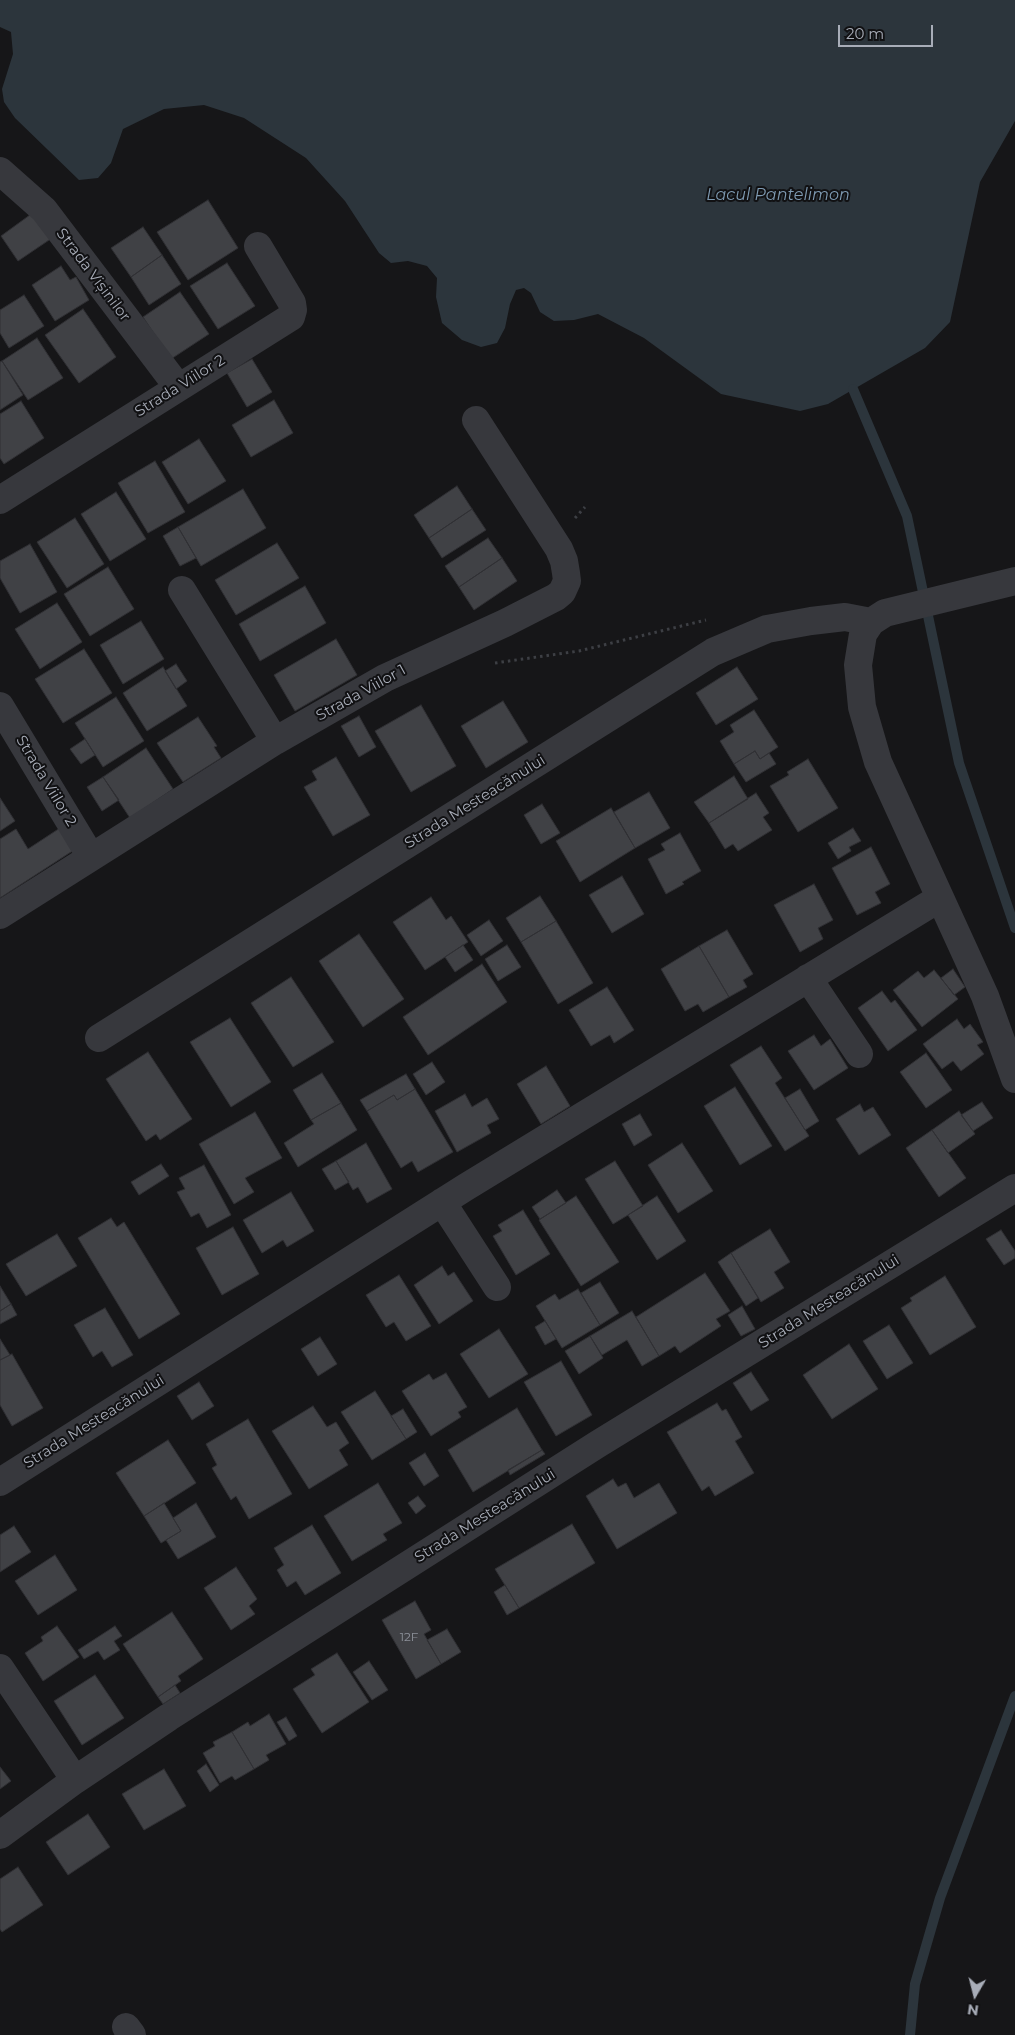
<!DOCTYPE html>
<html>
<head>
<meta charset="utf-8">
<style>
	body { margin:0 }
	#map { position:relative; width:1015px; height:2035px; overflow:hidden; background:#161618; font-family:Montserrat,sans-serif }
	canvas { display:block }
	.north { position:absolute; left:950px; top:1970px; width:50px; height:50px; -webkit-text-stroke:4px #111113; paint-order:stroke; rotate:188deg; font-size:14px; font-weight:700; line-height:20px; text-align:center; color:#a8adb8 }
	.north::after { content:''; display:block; margin:auto; width:18px; height:22px; background:#a8adb8; clip-path:polygon(50% 0,100% 100%,50% 72%,0 100%) }
	.scale { position:absolute; left:838px; top:25px; width:95px; height:22px; box-sizing:border-box; border:2px solid #a8adb8; border-top:0; padding-left:6px; font-size:15px; line-height:18px; white-space:nowrap; color:#a8adb8; -webkit-text-stroke:4px #111113; paint-order:stroke }
</style>
</head>
<body>
<div id="map">
<canvas width="1015" height="2035"></canvas>
<div class="north">N</div>
<div class="scale">20 m</div>
</div>
<script>
const ctx = document.querySelector('canvas').getContext('2d');
ctx.lineJoin = 'round';
function fill(path, color) {
  ctx.fillStyle = color;
  ctx.fill(path, 'evenodd');
}
function poly(rows) {
  const path = new Path2D();
  for (const r of rows) {
    path.moveTo(r[0], r[1]);
    for (let i = 2; i < r.length; i += 2) path.lineTo(r[i], r[i + 1]);
  }
  return path;
}
function trace(path, color, width, dash) {
  ctx.strokeStyle = color;
  ctx.lineWidth = width;
  ctx.lineCap = dash ? 'butt' : 'round';
  ctx.setLineDash(dash || []);
  ctx.stroke(path);
}
function drawText(font, color, halo, rows, align = 'center') {
  ctx.font = font + ' Montserrat,sans-serif';
  ctx.lineWidth = 4;
  ctx.setLineDash([]);
  ctx.textBaseline = 'middle';
  ctx.strokeStyle = halo;
  ctx.fillStyle = color;
  for (const [text, x, y, turn = 0] of rows) {
    ctx.save();
    ctx.translate(x, y);
    ctx.rotate((+turn || 0) * Math.PI / 180);
    ctx.textAlign = isNaN(turn) ? turn : align;
    if (halo) ctx.strokeText(text, 0, 0);
    ctx.fillText(text, 0, 0);
    ctx.restore();
  }
}
const water = poly([
	[0,0,1015,0,1015,121,980,182,950,322,925,348,828,404,800,411,721,394,644,338,598,314,574,320,554,321,540,312,531,293,524,288,516,290,510,304,505,328,497,343,481,347,462,340,442,323,436,297,437,278,427,266,408,261,391,263,379,253,345,201,306,158,244,118,204,105,164,109,123,129,111,163,98,178,79,180,15,118,4,102,2,89,13,54,11,32,0,27]
]);
const stream = poly([
	[853,389,907,516,959,763,1015,928],
	[910,2035,915,1984,940,1898,1015,1696]
]);
const building = poly([
	[208,200,238,248,188,280,157,232,208,200],
	[34,212,52,238,18,261,1,236,34,212],
	[143,227,162,255,131,277,111,248,143,227],
	[162,255,181,284,149,305,131,277,162,255],
	[227,263,255,306,218,329,190,286,227,263],
	[61,266,70,280,76,277,89,300,55,321,32,285,61,266],
	[180,292,209,334,171,359,143,317,180,292],
	[24,295,44,326,9,348,0,333,0,310,24,295],
	[83,309,116,357,79,383,45,335,83,309],
	[37,338,63,378,28,400,2,361,37,338],
	[252,359,272,392,247,407,227,373,252,359],
	[2,361,23,395,0,410,0,362,2,361],
	[274,400,293,433,251,457,232,425,274,400],
	[21,401,44,438,4,464,0,458,0,414,21,401],
	[199,439,226,481,188,504,162,462,199,439],
	[155,461,185,512,148,533,118,483,155,461],
	[457,486,472,509,429,538,414,515,457,486],
	[243,489,266,528,201,566,178,527,243,489],
	[116,492,146,539,110,561,81,514,116,492],
	[472,509,486,530,442,558,429,538,472,509],
	[75,518,104,564,67,588,37,542,75,518],
	[178,527,196,558,180,566,163,536,178,527],
	[488,538,502,558,459,587,445,566,488,538],
	[277,543,299,578,236,615,215,580,277,543],
	[30,544,57,592,20,613,0,578,0,561,30,544],
	[502,558,517,581,474,610,459,587,502,558],
	[108,567,134,609,90,636,64,594,108,567],
	[305,586,326,623,260,661,239,624,305,586],
	[57,603,82,642,40,669,15,629,57,603],
	[141,621,164,659,123,684,100,645,141,621],
	[336,639,357,675,295,711,274,675,336,639],
	[84,649,112,693,63,723,35,679,84,649],
	[176,664,187,681,176,689,165,671,176,664],
	[163,667,187,706,147,731,123,693,163,667],
	[737,667,758,699,716,725,696,693,737,667],
	[116,697,144,741,103,767,75,723,116,697],
	[503,701,528,742,486,768,461,726,503,701],
	[421,705,456,766,411,792,375,731,421,705],
	[754,710,778,747,760,759,755,751,734,764,720,741,734,732,730,725,754,710],
	[359,716,376,747,359,757,341,726,359,716],
	[198,717,217,746,214,747,221,758,183,782,157,743,198,717],
	[85,739,95,755,81,764,70,749,85,739],
	[146,748,173,789,130,818,103,777,146,748],
	[755,751,760,759,769,753,776,764,746,782,734,764,755,751],
	[336,757,370,815,333,836,304,787,317,780,312,771,336,757],
	[808,759,838,808,798,832,770,786,789,775,787,772,808,759],
	[734,776,748,799,709,823,694,802,734,776],
	[103,777,119,800,102,811,87,787,103,777],
	[649,792,670,828,635,848,614,812,649,792],
	[756,793,769,813,763,817,772,830,738,851,733,844,725,849,709,823,756,793],
	[0,798,15,821,0,831,0,798],
	[542,804,560,833,541,844,524,815,542,804],
	[611,808,635,848,580,882,556,841,611,808],
	[60,828,74,850,0,898,0,839,16,829,28,849,60,828],
	[853,828,861,841,849,847,851,851,838,859,828,843,853,828],
	[680,833,701,871,682,882,684,884,666,894,648,859,665,850,661,844,680,833],
	[871,847,890,884,875,892,881,903,857,915,832,868,871,847],
	[622,876,644,914,612,933,589,895,622,876],
	[814,884,833,920,818,928,823,939,800,952,774,905,814,884],
	[540,896,556,921,521,942,506,918,540,896],
	[431,897,446,920,451,916,468,942,425,970,393,922,431,897],
	[489,920,503,941,481,956,467,935,489,920],
	[556,921,593,983,558,1004,521,942,556,921],
	[727,930,753,974,743,980,747,987,729,997,699,946,727,930],
	[359,934,404,999,363,1027,319,961,359,934],
	[463,945,473,960,455,972,445,957,463,945],
	[507,945,521,967,498,981,485,959,507,945],
	[699,946,729,997,703,1012,698,1004,685,1011,661,969,699,946],
	[482,964,507,1002,428,1055,403,1017,482,964],
	[953,969,965,987,954,995,941,978,953,969],
	[934,970,958,999,922,1027,893,990,918,971,924,978,934,970],
	[291,977,334,1042,293,1067,251,1003,291,977],
	[607,987,634,1030,614,1043,610,1035,591,1046,569,1010,607,987],
	[882,991,891,1003,895,1000,917,1030,888,1051,858,1008,882,991],
	[230,1018,271,1082,231,1107,190,1042,230,1018],
	[957,1019,964,1029,970,1024,983,1042,977,1045,984,1054,961,1071,953,1061,942,1069,923,1044,957,1019],
	[814,1035,821,1046,830,1039,848,1068,814,1090,788,1051,814,1035],
	[761,1046,782,1078,775,1083,809,1136,785,1151,730,1065,761,1046],
	[148,1052,192,1119,160,1140,156,1134,146,1141,106,1079,148,1052],
	[926,1053,952,1090,926,1108,900,1072,926,1053],
	[432,1062,445,1082,426,1095,413,1074,432,1062],
	[546,1066,570,1106,541,1124,517,1084,546,1066],
	[322,1073,341,1103,311,1120,293,1090,322,1073],
	[406,1074,415,1089,397,1100,394,1095,367,1111,360,1100,406,1074],
	[735,1087,772,1146,740,1165,704,1106,735,1087],
	[415,1089,453,1152,418,1172,412,1161,401,1168,367,1111,394,1095,397,1100,415,1089],
	[800,1089,819,1121,805,1130,785,1098,800,1089],
	[465,1094,472,1107,487,1098,499,1119,487,1125,491,1133,457,1152,435,1111,465,1094],
	[982,1102,993,1118,973,1131,961,1115,982,1102],
	[341,1103,357,1130,298,1167,284,1143,314,1124,311,1120,341,1103],
	[860,1104,864,1112,873,1107,891,1135,859,1155,836,1119,860,1104],
	[959,1111,975,1134,948,1153,932,1130,959,1111],
	[255,1112,282,1158,245,1178,254,1192,234,1204,199,1144,255,1112],
	[640,1114,652,1135,634,1146,622,1124,640,1114],
	[932,1130,966,1178,939,1197,906,1148,932,1130],
	[366,1143,392,1189,367,1203,358,1187,353,1190,336,1161,366,1143],
	[682,1143,713,1191,678,1213,648,1165,682,1143],
	[336,1161,349,1182,335,1190,322,1169,336,1161],
	[615,1161,643,1206,613,1224,585,1179,615,1161],
	[161,1164,169,1176,139,1195,131,1182,161,1164],
	[204,1165,231,1215,207,1228,199,1213,191,1217,177,1192,185,1189,179,1178,204,1165],
	[557,1190,566,1203,540,1219,532,1207,557,1190],
	[291,1192,314,1231,287,1247,283,1240,262,1253,243,1220,291,1192],
	[576,1196,619,1262,581,1286,539,1220,576,1196],
	[657,1196,686,1241,657,1260,628,1215,657,1196],
	[523,1210,550,1254,516,1275,493,1236,502,1231,498,1225,523,1210],
	[111,1218,117,1227,124,1222,180,1314,139,1339,78,1238,111,1218],
	[233,1227,259,1274,222,1295,196,1248,233,1227],
	[770,1229,790,1262,774,1272,784,1288,761,1302,731,1253,770,1229],
	[1001,1230,1015,1251,1015,1258,1004,1265,986,1239,1001,1230],
	[57,1234,77,1266,26,1296,6,1264,57,1234],
	[731,1253,758,1298,746,1306,718,1262,731,1253],
	[442,1266,448,1276,454,1272,473,1301,439,1324,414,1285,442,1266],
	[705,1273,730,1311,716,1319,721,1326,680,1353,675,1346,659,1356,636,1317,705,1273],
	[399,1275,431,1326,406,1341,394,1322,386,1327,366,1295,399,1275],
	[945,1276,976,1327,930,1355,901,1308,912,1301,910,1298,945,1276],
	[600,1282,619,1313,600,1325,581,1293,600,1282],
	[0,1286,11,1304,0,1311,0,1286],
	[578,1289,600,1325,562,1348,536,1306,555,1294,559,1300,578,1289],
	[11,1304,17,1315,0,1324,0,1311,11,1304],
	[742,1306,755,1329,741,1336,728,1315,742,1306],
	[105,1308,133,1355,112,1367,102,1351,93,1357,74,1325,105,1308],
	[632,1311,659,1356,642,1366,627,1340,602,1355,590,1336,632,1311],
	[545,1321,556,1339,545,1345,535,1327,545,1321],
	[889,1325,913,1363,887,1379,863,1341,889,1325],
	[499,1329,528,1374,489,1398,460,1354,499,1329],
	[590,1336,603,1358,579,1374,565,1351,590,1336],
	[320,1337,337,1364,318,1376,301,1349,320,1337],
	[0,1339,10,1355,0,1360,0,1339],
	[849,1344,878,1389,832,1419,803,1375,849,1344],
	[12,1354,43,1408,12,1426,0,1405,0,1360,12,1354],
	[561,1361,592,1415,556,1436,524,1382,561,1361],
	[751,1372,769,1400,751,1411,733,1383,751,1372],
	[446,1373,467,1407,458,1412,461,1417,431,1436,402,1391,429,1374,433,1380,446,1373],
	[199,1382,214,1406,192,1420,177,1396,199,1382],
	[375,1391,406,1439,372,1460,341,1412,375,1391],
	[717,1403,722,1411,726,1409,742,1437,735,1441,754,1473,715,1496,709,1486,702,1491,667,1432,717,1403],
	[313,1406,327,1427,336,1422,349,1443,339,1450,348,1465,309,1489,272,1431,313,1406],
	[517,1408,542,1450,473,1492,448,1450,517,1408],
	[403,1409,417,1432,406,1439,391,1416,403,1409],
	[248,1419,292,1494,249,1519,236,1496,231,1500,212,1468,217,1465,206,1444,248,1419],
	[168,1440,196,1483,144,1516,116,1473,168,1440],
	[542,1450,545,1454,510,1475,508,1470,542,1450],
	[425,1453,439,1476,424,1486,409,1463,425,1453],
	[613,1479,618,1487,626,1483,634,1498,659,1483,677,1513,617,1549,586,1496,613,1479],
	[378,1483,402,1523,383,1534,387,1540,352,1561,324,1516,378,1483],
	[418,1496,426,1506,416,1514,408,1503,418,1496],
	[164,1503,181,1531,161,1543,144,1516,164,1503],
	[196,1503,216,1537,178,1559,166,1540,181,1531,173,1518,196,1503],
	[572,1524,595,1563,519,1608,495,1569,572,1524],
	[312,1525,341,1573,305,1595,296,1581,287,1587,277,1570,284,1565,274,1548,312,1525],
	[14,1526,31,1552,0,1572,0,1535,14,1526],
	[55,1555,77,1590,38,1615,15,1581,55,1555],
	[236,1567,257,1599,249,1606,255,1614,231,1630,204,1588,236,1567],
	[505,1585,519,1608,507,1615,494,1592,505,1585],
	[415,1601,431,1630,424,1634,441,1664,416,1679,382,1620,415,1601],
	[172,1612,203,1659,178,1676,181,1681,158,1697,123,1644,172,1612],
	[57,1626,79,1657,43,1681,25,1653,43,1641,41,1637,57,1626],
	[115,1626,122,1636,114,1641,120,1650,104,1660,98,1651,84,1659,78,1650,115,1626],
	[447,1629,461,1652,441,1664,427,1640,447,1629],
	[337,1653,369,1702,322,1733,293,1689,315,1675,311,1669,337,1653],
	[369,1661,388,1690,372,1700,353,1672,369,1661],
	[95,1675,124,1718,82,1745,54,1701,95,1675],
	[175,1685,180,1693,163,1704,158,1697,175,1685],
	[269,1714,286,1744,266,1755,269,1760,254,1769,232,1732,248,1722,250,1726,269,1714],
	[286,1717,297,1736,289,1741,277,1722,286,1717],
	[232,1732,254,1769,235,1780,232,1776,220,1783,203,1753,215,1746,213,1742,232,1732],
	[206,1764,219,1785,210,1792,197,1771,206,1764],
	[0,1767,11,1781,0,1789,0,1767],
	[164,1769,186,1806,144,1830,122,1794,164,1769],
	[88,1814,110,1847,68,1875,46,1842,88,1814],
	[18,1867,43,1905,2,1932,0,1929,0,1879,18,1867]
]);
const path = poly([
	[575,518,585,507],
	[495,663,579,651,706,620]
]);
const minor = poly([
	[0,171,44,210,178,387],
	[0,500,291,317,293,310,292,303,258,246],
	[1015,581,885,613,871,622,863,634,858,665,862,707,878,762,985,996,1015,1079],
	[182,590,275,741],
	[0,706,91,857],
	[0,915,275,741,385,678,505,623,556,597,562,592,567,581,566,573,564,561,559,549,476,420],
	[808,978,859,1054],
	[99,1038,713,652,767,629,811,621,845,617,871,622],
	[442,1202,497,1287],
	[0,1482,466,1187,940,898],
	[0,1668,75,1780],
	[0,1835,75,1780,169,1717,598,1444,1015,1188],
	[126,2027,132,2035]
]);
const numberNames = [
	["12F",409,1637]
];
const streetNames = [
	["Strada Vișinilor",93,275,53],
	["Strada Viilor 2",180,386,-32],
	["Strada Viilor 1",361,693,-29],
	["Strada Viilor 2",46,781,59],
	["Strada Mesteacănului",475,802,-32],
	["Strada Mesteacănului",829,1302,-32],
	["Strada Mesteacănului",94,1422,-32],
	["Strada Mesteacănului",485,1516,-32]
];
const waterNames = [
	["Lacul Pantelimon",778,195]
];
fill(water, '#2c353c');
trace(stream, '#2c353c', 10);
fill(building, '#404145');
trace(building, '#303034', 1);
trace(path, '#3d3f44', 3, [2.5, 4]);
trace(minor, '#37383d', 28);
drawText('12px', '#8e929b', null, numberNames);
drawText('15px', '#a8adb8', '#111113', streetNames);
drawText('italic 16px', '#7f9bb3', '#111113', waterNames);
</script>
</body>
</html>
